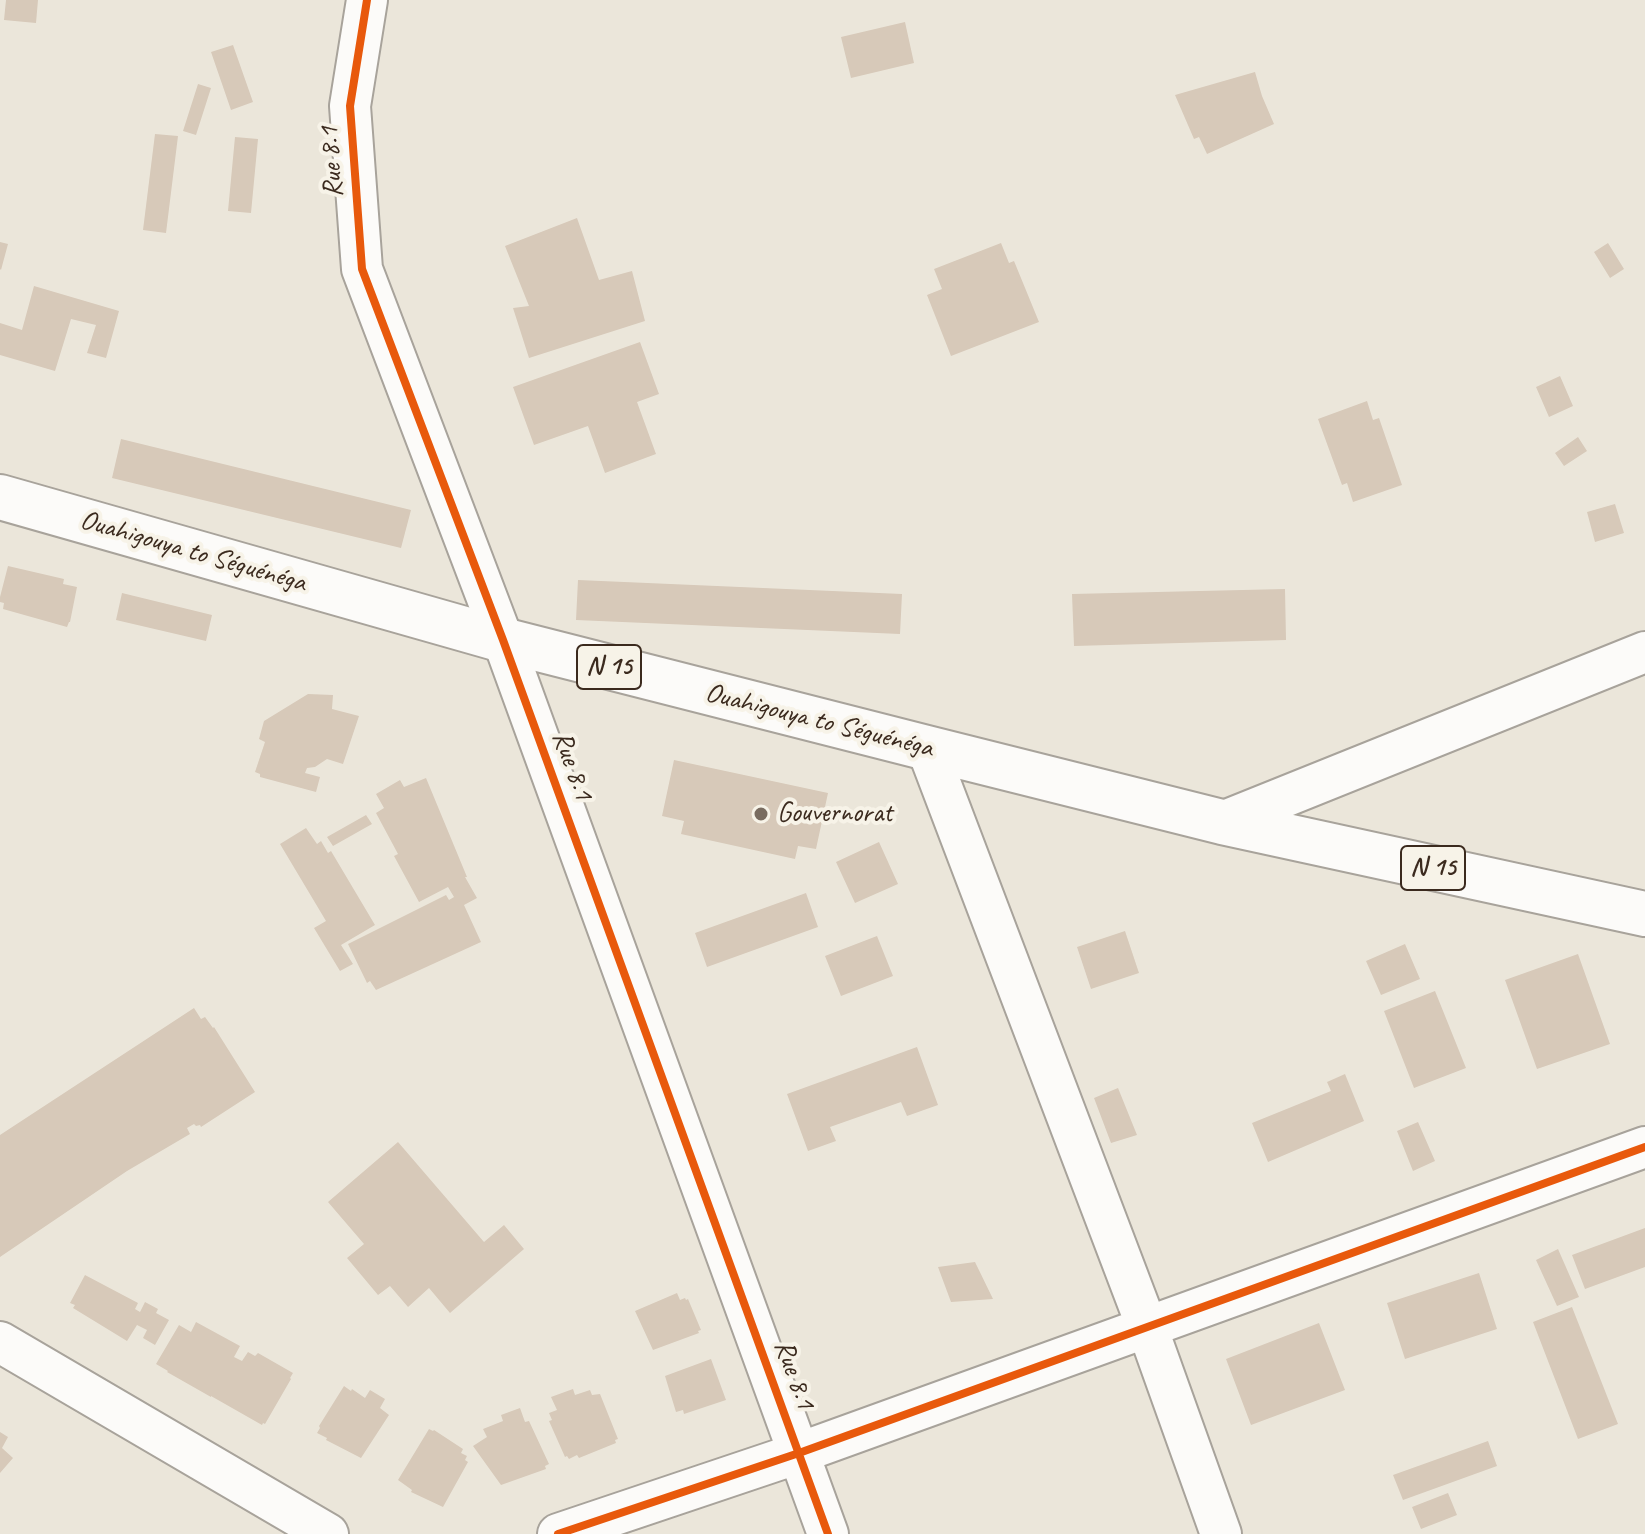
<!DOCTYPE html>
<html>
<head>
<meta charset="utf-8">
<style>
	body { margin:0 }
	canvas { display:block; background:#ebe6da }
</style>
</head>
<body>
<canvas width="1645" height="1534"></canvas>
<script>
const ctx = document.querySelector('canvas').getContext('2d');
ctx.lineJoin = 'round';
function fill(path, color) {
  ctx.fillStyle = color;
  ctx.fill(path, 'evenodd');
}
function poly(rows) {
  const path = new Path2D();
  for (const r of rows) {
    path.moveTo(r[0], r[1]);
    for (let i = 2; i < r.length; i += 2) path.lineTo(r[i], r[i + 1]);
  }
  return path;
}
function trace(path, color, width, dash) {
  ctx.strokeStyle = color;
  ctx.lineWidth = width;
  ctx.lineCap = dash ? 'butt' : 'round';
  ctx.setLineDash(dash || []);
  ctx.stroke(path);
}
function drawText(font, color, halo, rows, align = 'center') {
  ctx.font = font + ' Caveat,sans-serif';
  ctx.lineWidth = 8;
  ctx.setLineDash([]);
  ctx.textBaseline = 'middle';
  ctx.strokeStyle = halo;
  ctx.fillStyle = color;
  for (const [text, x, y, turn = 0] of rows) {
    ctx.save();
    ctx.translate(x, y);
    ctx.rotate((+turn || 0) * Math.PI / 180);
    ctx.textAlign = isNaN(turn) ? turn : align;
    if (halo) ctx.strokeText(text, 0, 0);
    ctx.fillText(text, 0, 0);
    ctx.restore();
  }
}
const building = poly([
	[6,0,38,0,36,23,4,20],
	[905,22,914,63,851,78,841,37],
	[233,45,253,102,231,110,211,52],
	[1255,72,1262,96,1274,124,1207,154,1199,137,1194,139,1175,95],
	[198,84,211,88,196,135,183,131],
	[155,134,178,136,166,233,143,230],
	[235,137,258,139,251,213,228,211],
	[577,218,599,280,632,271,645,321,529,358,513,308,529,306,505,246],
	[0,242,8,244,1,270,0,269],
	[1001,243,1009,263,1014,261,1039,322,951,356,927,295,942,289,934,269],
	[1608,243,1624,269,1610,278,1594,252],
	[34,286,119,311,106,358,87,353,96,325,71,319,55,371,0,355,0,323,22,330],
	[640,342,659,394,637,402,656,454,605,473,588,426,534,445,513,387],
	[1560,376,1573,406,1549,417,1536,387],
	[1367,401,1373,420,1379,418,1402,485,1353,502,1347,483,1342,485,1318,419],
	[1578,437,1587,451,1564,466,1555,453],
	[121,439,411,510,401,548,112,478],
	[1615,504,1624,533,1595,542,1587,512],
	[8,566,64,579,63,584,77,587,70,622,69,622,67,627,3,609,4,603,0,602,0,597],
	[578,580,902,594,900,634,576,620],
	[1285,589,1286,640,1074,646,1072,594],
	[122,593,212,615,206,641,116,620],
	[308,694,333,695,332,709,359,716,343,764,327,759,315,767,307,768,305,773,320,777,316,792,260,777,260,774,255,772,265,742,259,739,264,721],
	[674,760,828,793,816,849,798,846,795,859,681,834,684,821,662,816],
	[426,778,467,877,465,877,477,898,464,905,481,942,376,990,370,981,367,983,348,944,446,895,449,900,454,897,448,887,419,902,394,856,398,854,376,813,384,808,376,794,400,780,404,787],
	[366,815,372,824,333,846,327,837],
	[306,828,317,844,321,841,328,853,331,851,375,925,341,945,353,964,340,971,314,928,326,921,280,844],
	[879,842,898,884,855,903,836,862],
	[806,893,818,927,707,967,695,933],
	[1125,931,1139,973,1091,989,1077,947],
	[877,936,893,976,841,996,825,956],
	[1405,944,1420,979,1381,995,1366,961],
	[1578,954,1610,1044,1537,1069,1505,980],
	[1435,991,1466,1068,1414,1088,1384,1011],
	[194,1008,201,1019,205,1017,213,1028,214,1027,255,1092,201,1127,200,1125,196,1126,194,1124,187,1128,190,1134,127,1171,0,1257,0,1135],
	[917,1047,938,1105,907,1116,901,1102,830,1127,836,1141,808,1151,787,1094],
	[1345,1074,1364,1121,1268,1162,1252,1123,1331,1091,1327,1082],
	[1118,1088,1137,1135,1111,1143,1094,1098],
	[1418,1122,1435,1161,1413,1171,1397,1131],
	[398,1142,484,1242,504,1225,524,1249,450,1313,429,1288,408,1307,390,1286,378,1295,347,1258,364,1244,328,1202],
	[1645,1228,1645,1267,1585,1289,1572,1255],
	[1558,1249,1579,1297,1557,1306,1536,1260],
	[975,1262,993,1299,951,1302,938,1267],
	[1479,1273,1497,1329,1405,1359,1387,1303],
	[85,1275,138,1303,135,1309,140,1312,145,1302,158,1309,156,1313,169,1320,155,1345,143,1338,147,1330,137,1325,127,1341,73,1308,75,1305,70,1303],
	[677,1293,680,1300,685,1298,686,1300,688,1299,701,1330,698,1331,699,1333,653,1350,635,1311],
	[1572,1307,1618,1424,1578,1439,1533,1322],
	[196,1322,240,1346,234,1357,242,1361,248,1352,255,1356,258,1353,293,1373,290,1378,291,1379,265,1424,263,1423,262,1425,211,1396,211,1397,167,1372,168,1371,156,1364,179,1325,191,1332],
	[1319,1323,1345,1390,1251,1425,1226,1359],
	[711,1359,726,1400,684,1414,683,1410,676,1412,665,1376],
	[344,1386,351,1391,352,1389,365,1398,370,1390,385,1399,380,1408,389,1415,361,1458,326,1440,327,1438,317,1433,320,1428,319,1426],
	[573,1389,575,1395,590,1390,592,1395,600,1394,618,1439,615,1440,616,1443,579,1458,577,1455,569,1459,567,1456,565,1457,549,1421,552,1420,549,1413,557,1410,551,1397],
	[520,1408,525,1422,529,1421,549,1464,545,1466,546,1469,501,1485,473,1446,487,1437,483,1429,503,1421,501,1415],
	[429,1429,433,1431,434,1430,463,1449,461,1453,467,1456,465,1460,468,1462,443,1507,411,1492,412,1490,398,1480],
	[0,1432,8,1437,2,1448,13,1458,0,1473],
	[1488,1441,1497,1466,1403,1500,1393,1475],
	[1448,1493,1457,1515,1421,1529,1412,1507]
]);
const minor = poly([
	[367,0,350,106,362,269,503,640,828,1534],
	[927,748,1147,1327,1221,1534],
	[1222,822,1645,652],
	[0,1342,328,1534],
	[558,1534,799,1453,1645,1147]
]);
const major = poly([
	[0,497,503,640,927,748,1222,822,1645,914]
]);
const cycleway = poly([
	[367,0,350,106,362,269,503,640,828,1534],
	[558,1534,799,1453,1645,1147]
]);
const markers = [
	[761,814,8,"#796c60"]
];
const shields = [
	[609,667,64],
	[1433,868,64]
];
const shieldNames = [
	["N 15",609,667],
	["N 15",1433,868]
];
const streetNames = [
	["Rue 8.1",332,162,-94],
	["Ouahigouya to Séguénéga",193,552,16],
	["Ouahigouya to Séguénéga",819,721,14],
	["Rue 8.1",572,766,70],
	["Rue 8.1",794,1375,70]
];
const poiNames = [
	["Gouvernorat",777,814]
];
fill(building, '#d7c9b9');
trace(minor, '#a8a39b', 44);
trace(major, '#a8a39b', 48);
trace(minor, '#fcfbf9', 40);
trace(major, '#fcfbf9', 44);
trace(cycleway, '#e8590c', 8);
for (const [x, y, r, color] of markers) {
  const dot = new Path2D();
  dot.arc(x, y, r, 0, 2 * Math.PI);
  ctx.fillStyle = color;
  ctx.fill(dot);
  trace(dot, '#f7f3e8', 3);
}
for (const [x, y, w] of shields) {
  const box = new Path2D();
  box.roundRect(x - w / 2, y - 22, w, 44, 6);
  ctx.fillStyle = '#f7f3e8';
  ctx.fill(box);
  trace(box, '#3b2a1e', 2);
}
drawText('bold 26px', '#3b2a1e', null, shieldNames);
drawText('28px', '#3b2a1e', '#f7f3e8', streetNames);
drawText('28px', '#3b2a1e', '#f7f3e8', poiNames, 'left');
</script>
</body>
</html>
